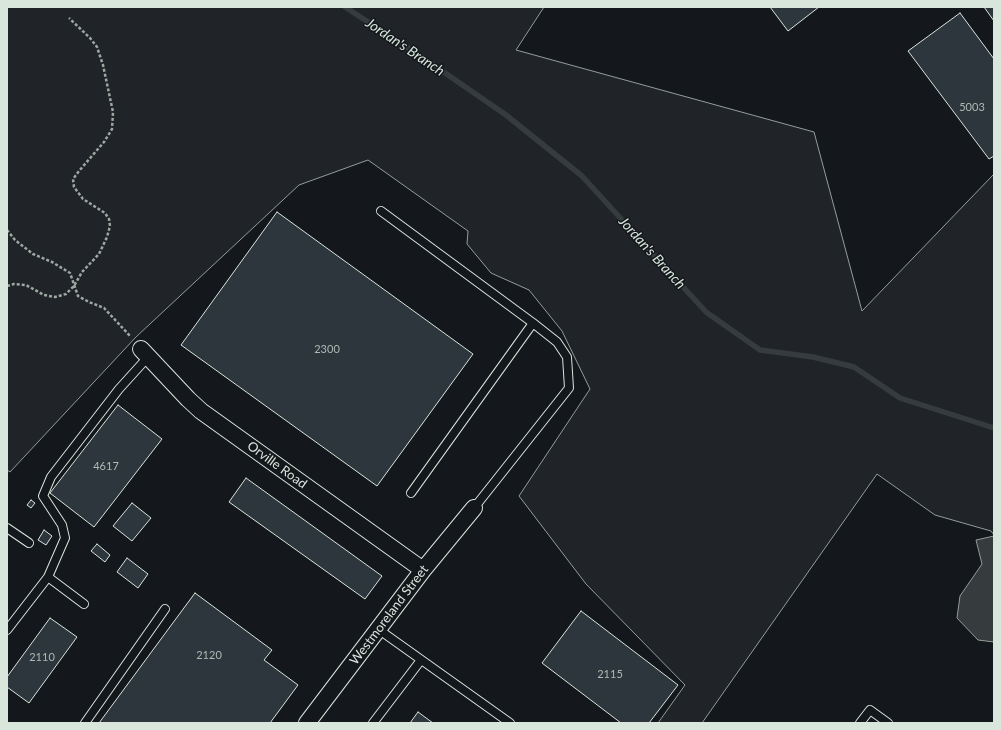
<!DOCTYPE html>
<html>
<head>
<meta charset="utf-8">
<style>
	body { margin:0 }
	#map { position:relative; width:1001px; height:730px; overflow:hidden; background:#14181c; font-family:Lato,sans-serif }
	canvas { display:block }
	.frame { position:absolute; inset:0; border:8px solid #d8e6dc; pointer-events:none }
</style>
</head>
<body>
<div id="map">
<canvas width="1001" height="730"></canvas>
<div class="frame"></div>
</div>
<script>
const ctx = document.querySelector('canvas').getContext('2d');
ctx.lineJoin = 'round';
function fill(path, color) {
  ctx.fillStyle = color;
  ctx.fill(path, 'evenodd');
}
function poly(rows) {
  const path = new Path2D();
  for (const r of rows) {
    path.moveTo(r[0], r[1]);
    for (let i = 2; i < r.length; i += 2) path.lineTo(r[i], r[i + 1]);
  }
  return path;
}
function trace(path, color, width, dash) {
  ctx.strokeStyle = color;
  ctx.lineWidth = width;
  ctx.lineCap = dash ? 'butt' : 'round';
  ctx.setLineDash(dash || []);
  ctx.stroke(path);
}
function drawText(font, color, halo, rows, align = 'center') {
  ctx.font = font + ' Lato,sans-serif';
  ctx.lineWidth = 3;
  ctx.setLineDash([]);
  ctx.textBaseline = 'middle';
  ctx.strokeStyle = halo;
  ctx.fillStyle = color;
  for (const [text, x, y, turn = 0] of rows) {
    ctx.save();
    ctx.translate(x, y);
    ctx.rotate((+turn || 0) * Math.PI / 180);
    ctx.textAlign = isNaN(turn) ? turn : align;
    if (halo) ctx.strokeText(text, 0, 0);
    ctx.fillText(text, 0, 0);
    ctx.restore();
  }
}
const green = poly([
	[7,7,544,7,516,50,814,132,862,311,994,174,994,535,991,531,935,515,877,474,702,723,658,723,685,685,586,584,519,496,590,389,562,331,529,290,491,273,467,244,468,231,368,160,299,185,136,337,10,472,7,470,7,7]
]);
const water = poly([
	[994,536,994,642,978,640,957,618,960,596,982,564,976,540,994,536]
]);
const stream = poly([
	[345,7,419,55,506,115,582,176,706,312,760,350,813,357,854,367,900,398,994,428]
]);
const building = poly([
	[770,7,819,7,788,31,770,7],
	[984,7,994,7,994,21,984,7],
	[960,13,994,59,994,156,989,159,908,51,960,13],
	[277,212,473,354,377,486,181,345,277,212],
	[118,405,162,439,94,527,50,493,118,405],
	[246,478,382,576,365,599,229,502,246,478],
	[31,500,35,503,31,508,27,505,31,500],
	[132,503,151,518,132,541,113,526,132,503],
	[44,530,52,536,46,545,38,540,44,530],
	[97,544,110,555,105,562,91,551,97,544],
	[127,558,148,574,138,588,117,572,127,558],
	[195,593,272,650,264,660,298,685,270,723,99,723,195,593],
	[581,611,678,685,649,723,621,723,542,663,581,611],
	[50,618,77,637,29,703,7,687,7,677,50,618],
	[418,712,433,723,410,723,418,712]
]);
const path = poly([
	[7,230,15,240,33,254,52,262,70,273,78,296,89,302,104,308,131,337],
	[7,286,14,284,26,285,44,295,55,297,66,294,74,286,82,272,99,254,107,237,110,226,109,219,105,213,83,199,74,187,73,179,79,171,104,142,112,129,113,112,103,65,97,47,90,38,69,18]
]);
const lane = poly([
	[381,211,533,323],
	[411,493,533,323,557,342,567,357,569,388,474,508],
	[7,528,29,543],
	[48,577,65,538,62,525,43,496,51,477,119,389,148,357],
	[378,629,510,723],
	[7,630,48,577,84,604],
	[85,723,165,609],
	[373,723,421,660],
	[860,723,870,710,888,723]
]);
const street = poly([
	[141,349,188,399,201,411,423,570],
	[307,723,423,570,474,508]
]);
const numberNames = [
	["5003",972,107],
	["2300",327,349],
	["4617",106,466],
	["2120",209,655],
	["2110",42,657],
	["2115",610,674]
];
const streetNames = [
	["Orville Road",277,465,36],
	["Westmoreland Street",389,615,-53]
];
const waterNames = [
	["Jordan's Branch",405,47,34],
	["Jordan's Branch",652,253,48]
];
fill(green, '#202428');
trace(green, '#939e99', 1);
fill(water, '#363b3e');
trace(water, '#939e99', 1);
trace(stream, '#363b3e', 5.5);
fill(building, '#2c363c');
trace(building, '#d8e6dc', 1);
trace(lane, '#d8e6dc', 10);
trace(street, '#d8e6dc', 18);
trace(path, '#9da8a2', 2.5, [3, 2]);
trace(lane, '#14181c', 8);
trace(street, '#14181c', 16);
drawText('11px', '#adbab4', null, numberNames);
drawText('13px', '#d8e6dc', '#14181c', streetNames);
drawText('italic 14px', '#d8e6dc', '#14181c', waterNames);
</script>
</body>
</html>
